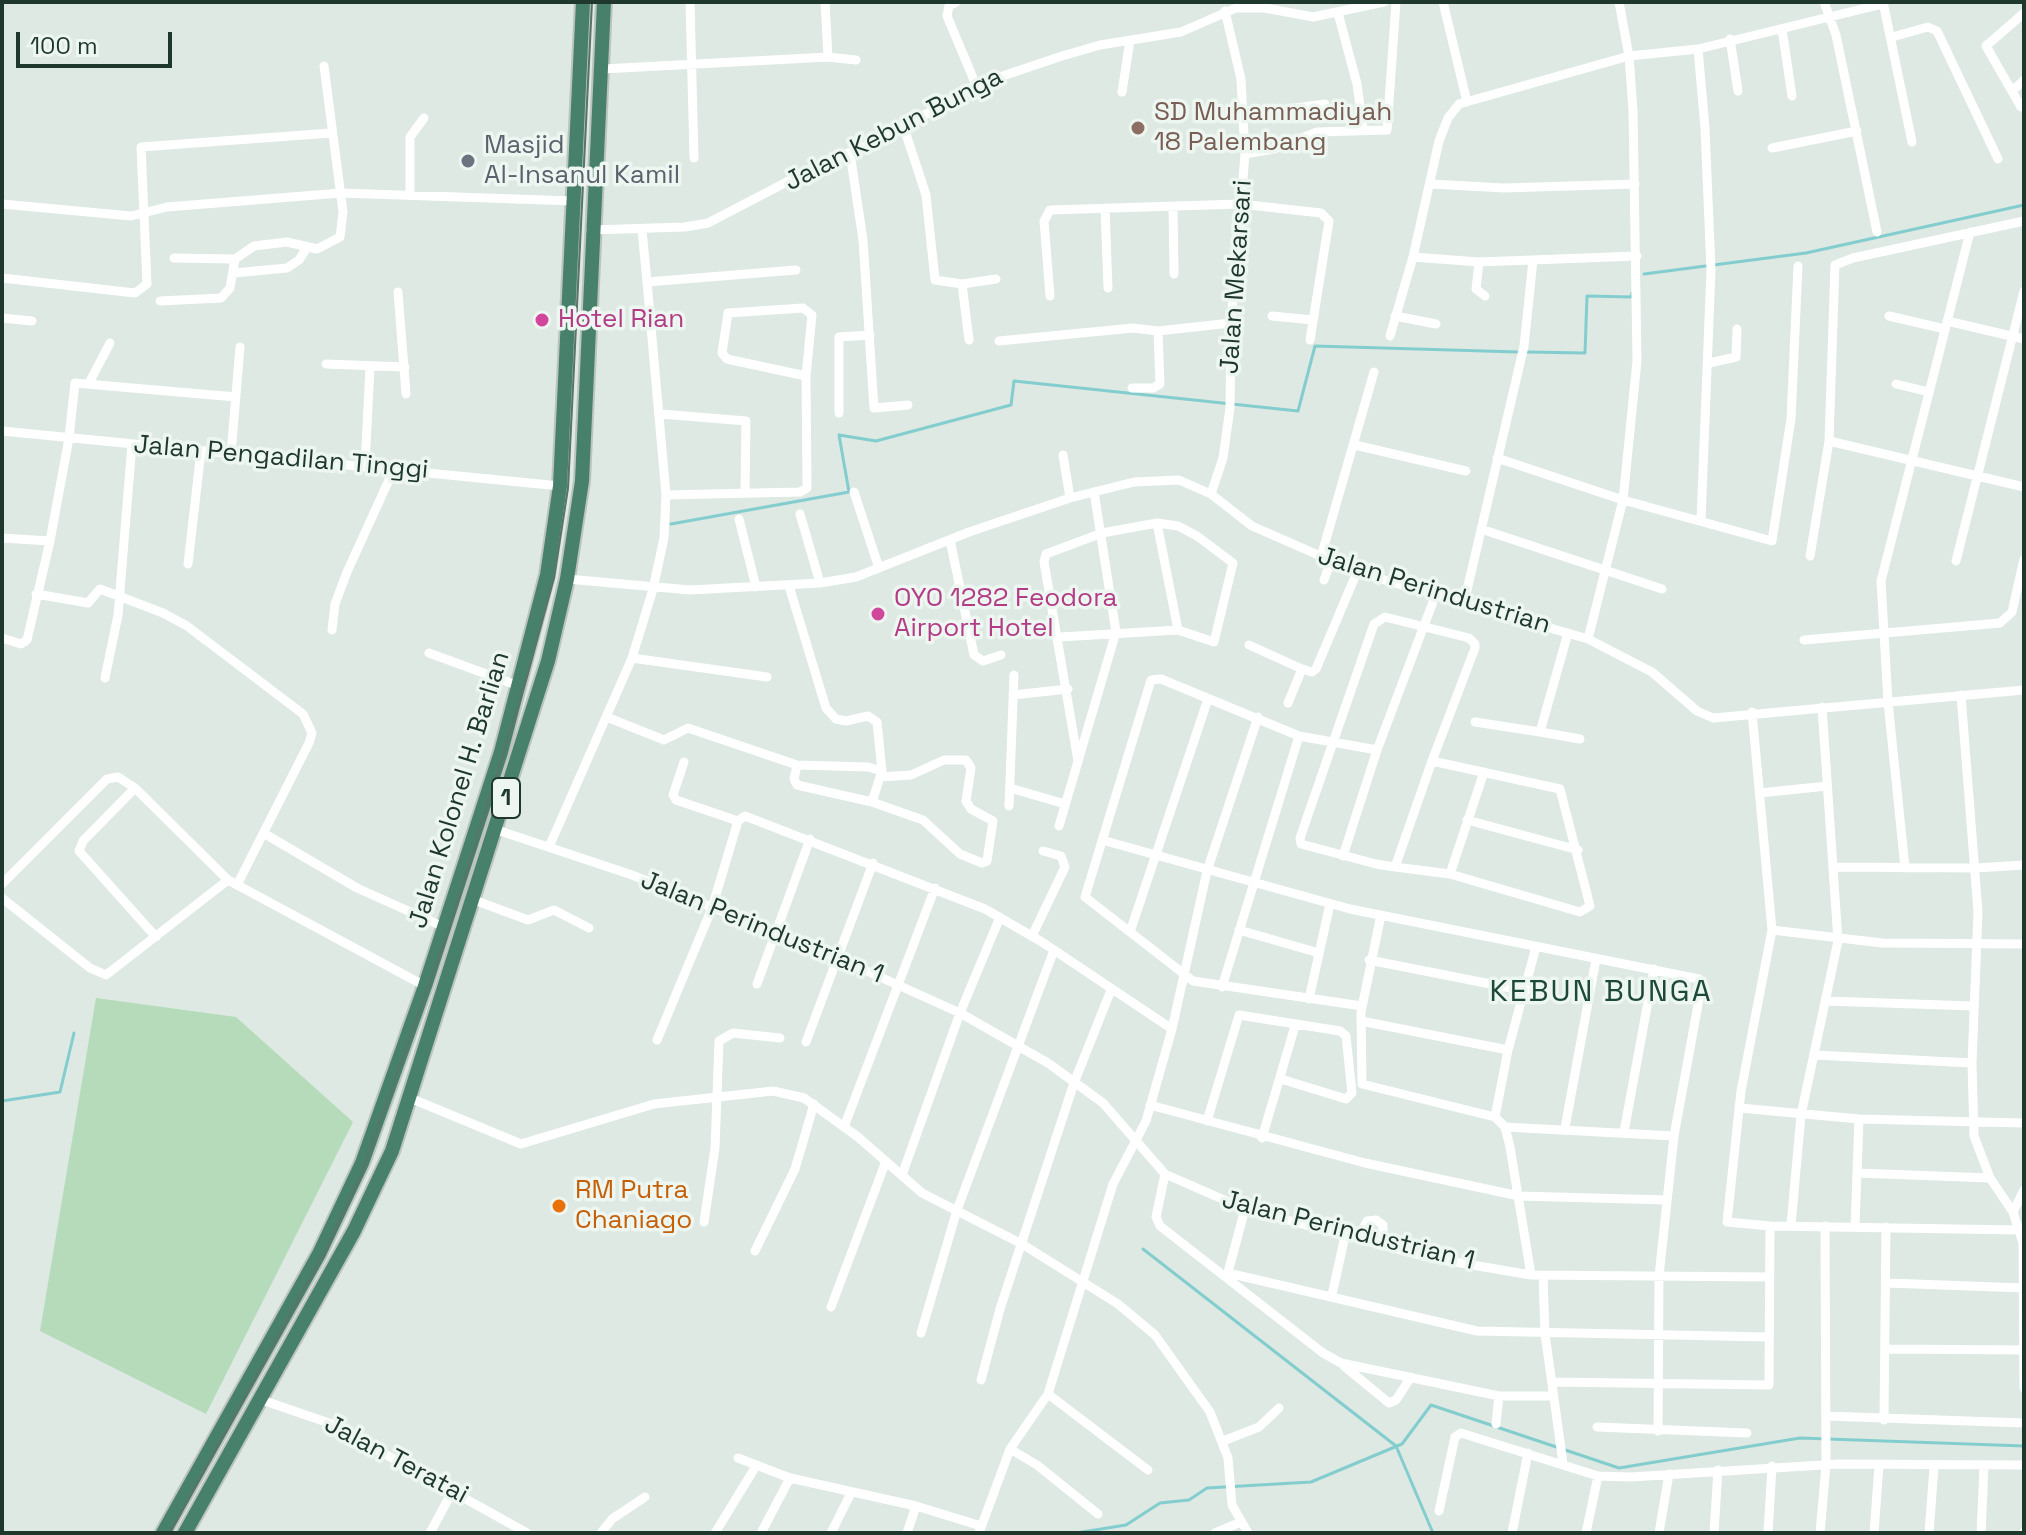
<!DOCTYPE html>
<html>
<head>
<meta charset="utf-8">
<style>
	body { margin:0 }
	#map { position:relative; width:2026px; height:1535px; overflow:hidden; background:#dde9e2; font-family:"Space Grotesk",sans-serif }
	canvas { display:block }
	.frame { position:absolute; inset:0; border:4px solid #1f382e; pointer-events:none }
	.scale { position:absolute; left:16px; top:32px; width:156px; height:36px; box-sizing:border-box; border:4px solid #1f382e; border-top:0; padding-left:10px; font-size:24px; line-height:28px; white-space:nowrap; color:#1f382e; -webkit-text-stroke:6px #edf6f0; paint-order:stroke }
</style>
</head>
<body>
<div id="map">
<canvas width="2026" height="1535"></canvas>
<div class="frame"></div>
<div class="scale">100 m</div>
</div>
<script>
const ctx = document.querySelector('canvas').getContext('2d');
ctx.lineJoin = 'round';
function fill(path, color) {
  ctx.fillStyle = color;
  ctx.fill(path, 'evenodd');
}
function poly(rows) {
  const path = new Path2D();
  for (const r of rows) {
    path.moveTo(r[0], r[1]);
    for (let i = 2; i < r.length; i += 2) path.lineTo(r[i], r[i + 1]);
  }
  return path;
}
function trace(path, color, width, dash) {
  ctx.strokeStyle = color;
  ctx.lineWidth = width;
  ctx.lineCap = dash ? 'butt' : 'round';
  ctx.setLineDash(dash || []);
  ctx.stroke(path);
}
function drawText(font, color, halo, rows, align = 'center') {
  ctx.font = font + ' "Space Grotesk",sans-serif';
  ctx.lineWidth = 7;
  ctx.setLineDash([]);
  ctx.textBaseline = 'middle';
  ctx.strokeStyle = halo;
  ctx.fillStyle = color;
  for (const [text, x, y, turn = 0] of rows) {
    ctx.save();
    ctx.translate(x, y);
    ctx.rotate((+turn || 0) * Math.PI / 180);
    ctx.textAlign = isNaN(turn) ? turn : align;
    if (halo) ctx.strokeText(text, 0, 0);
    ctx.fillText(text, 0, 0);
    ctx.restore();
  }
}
const green = poly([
	[96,998,236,1017,353,1122,206,1414,40,1331]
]);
const stream = poly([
	[1644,274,1806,253,2024,205],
	[1526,352,1585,353,1587,296,1631,297,1632,293],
	[671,524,849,492,839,435,876,441,1011,405,1014,381,1298,411,1315,346,1518,352],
	[2,1101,60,1092,74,1033],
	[1143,1249,1396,1446,1433,1533],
	[1076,1533,1126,1525,1160,1503,1189,1500,1207,1488,1311,1482,1402,1444,1431,1405,1619,1468,1800,1438,2024,1446]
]);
const minor = poly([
	[690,2,694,158],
	[825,2,828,57],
	[956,2,949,6,947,16,976,85],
	[1443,2,1467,102],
	[1824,2,1836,35,1877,232],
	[1883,2,1912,142],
	[1338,13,1357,84,1363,128],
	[1782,29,1792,96],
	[1892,37,1928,27,1937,31,1998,159],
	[1730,39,1738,91],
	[1698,49,1705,128,1711,270,1701,520],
	[603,69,828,57,856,60],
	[2012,91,2024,80],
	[1122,92,1130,40],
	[2021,107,1986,46,2024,13],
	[1244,115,1325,104],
	[904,128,926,195,935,280,962,284,996,279],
	[1772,148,1857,131],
	[850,153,863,240,874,408,908,405],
	[1245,154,1274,149,1317,132,1387,130,1396,2],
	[1431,184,1504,188,1635,184],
	[410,195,410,137,424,118],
	[2,204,131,216,167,207,341,193,574,201],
	[1173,207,1174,274],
	[1105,208,1108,288],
	[591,230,685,227,708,223,827,161,880,141,976,85,1062,56,1100,45,1181,32,1236,8,1265,8,1313,17,1384,2],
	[642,230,647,282,796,270],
	[1413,257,1479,262,1637,256],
	[174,258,235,259],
	[1479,262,1476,289,1485,296],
	[234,273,287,268,299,260,306,249],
	[2,278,135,293,147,284,141,147,331,133],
	[962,284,969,340],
	[398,292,406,394],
	[1050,296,1044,221,1050,210,1240,204,1321,213,1329,221,1310,340],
	[160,301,221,298,230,288,235,259,254,246,287,242,317,249,340,237,343,212,324,66],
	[1272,316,1313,320],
	[1395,316,1436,324],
	[1889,316,1945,329],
	[2,318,32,321],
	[1947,321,2024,339],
	[1390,336,1413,257,1439,141,1448,118,1459,104,1629,56,1698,49,1883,4],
	[999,341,1133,328,1158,331,1231,323],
	[1709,363,1736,357,1737,329],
	[326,364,405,367],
	[89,383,110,343],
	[1896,384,1929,392],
	[1132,388,1153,388,1160,384,1158,331],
	[839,413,839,337,870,335],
	[661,414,746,421,745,493],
	[2,431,560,486],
	[1829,441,2024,487],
	[1355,445,1466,471],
	[231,454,240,347],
	[1063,455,1070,498],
	[1497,458,1623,500,1772,541,1791,419,1798,266],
	[365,466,370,367],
	[854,492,879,568],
	[1211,494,1223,458,1230,408,1231,323,1245,154,1241,79,1225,11],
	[666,495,800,492,807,488,806,376,812,315,803,308,728,313,722,353,727,359,806,376],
	[800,514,820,583],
	[739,519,756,587],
	[1157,523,1178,630],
	[1481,529,1662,589],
	[2,538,50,541,69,438,75,383,236,397],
	[950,540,974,655,983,661,1001,655],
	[1810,556,1829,441,1835,265,1853,258,2024,221],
	[1321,557,1374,372],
	[1956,561,2024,291],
	[188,564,201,451],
	[567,579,690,590,820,583,856,577,969,532,1070,498,1134,482,1179,480,1211,494,1252,526,1357,572,1588,639,1652,672,1697,711,1713,718,2024,690],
	[1324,580,1331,561],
	[789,586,826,708,836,719,846,721,868,716,877,722,882,771,872,802],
	[36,594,88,603,100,589,163,613,187,626,303,714,312,733,309,743,237,885],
	[1464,603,1524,346,1533,260],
	[332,630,335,604,347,572,394,469],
	[1060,637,1178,630,1214,642,1233,563,1197,536,1178,526,1157,523,1102,533,1046,554,1044,562,1078,761],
	[2,638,21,644,27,640,50,541],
	[1588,639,1623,500,1637,361,1633,110,1629,56,1619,2],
	[1804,640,2000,623,2012,612,2024,559],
	[1249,645,1302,669,1312,672,1316,669,1357,572],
	[429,653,519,686],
	[632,658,653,589,664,538,666,495,647,282],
	[105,678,118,615,132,444],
	[1013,695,1068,689],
	[1961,695,1978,912,1972,1063,1974,1136,1990,1178,2013,1212,2023,1243,2024,1388],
	[1288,703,1302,669],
	[1752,712,1772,930,1741,1091,1727,1222,1770,1226,2019,1230],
	[609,718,664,740,688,728,797,765,868,767,882,771],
	[1475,722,1540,732,1568,633],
	[1540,732,1580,739],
	[684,762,673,795,676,800,738,821],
	[797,765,794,779,797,785,872,802,923,820,960,854,982,863,987,861,993,821,971,809,966,801,971,768,966,760,944,760,911,775,880,777],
	[135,788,83,841,79,851,156,937],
	[1010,788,1065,804],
	[1760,793,1827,786],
	[1009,806,1014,675],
	[1467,820,1578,850],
	[1059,826,1116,632,1094,492],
	[497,830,632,875,838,958,960,1013,1048,1063,1103,1103,1165,1174,1245,1209,1431,1258,1531,1275,1769,1277],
	[265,834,357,888,444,927],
	[1102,840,1350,909,1699,979,1702,983,1674,1136,1659,1276,1658,1431],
	[549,847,632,658,767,677],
	[1343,856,1377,750,1436,594],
	[1395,867,1424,784,1432,761,1475,648,1475,644,1469,638,1385,617,1374,624,1300,838,1301,844,1376,864,1395,867,1450,874,1580,912,1590,906,1560,789,1432,761],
	[1833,867,1975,868,2024,865],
	[1905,868,1888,702,1881,581,1970,232],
	[1450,874,1484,772],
	[2,884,107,779,118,777,135,788,228,880,425,986],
	[2,898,90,968,106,975,228,880],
	[474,900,528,920,554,910,589,928],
	[1381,915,1361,1012,1362,1084,1495,1117],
	[1239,930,1319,953],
	[1772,930,1882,943,2024,944],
	[1130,932,1208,699],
	[1032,936,1065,867,1061,856,1043,851],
	[1369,960,1526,991],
	[757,984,810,839],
	[1222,987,1299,736],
	[1309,999,1330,904],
	[1826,1001,1973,1006],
	[1362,1006,1193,981,1085,897,1151,680,1161,679,1299,736,1377,750],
	[1361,1021,1508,1050],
	[657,1040,712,908,738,821,745,816,985,909,1042,942,1172,1029],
	[806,1042,873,863],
	[1815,1055,1972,1063],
	[410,1098,521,1144,654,1104,773,1091,804,1098,858,1137,922,1193,1022,1244,1118,1304,1155,1335,1210,1412,1228,1458,1232,1505,1248,1533],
	[1150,1105,1365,1163,1519,1196,1667,1200],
	[1740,1108,1859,1119,2024,1123],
	[1207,1121,1239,1015,1340,1031,1346,1036,1352,1093,1346,1099,1281,1079],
	[844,1127,935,888],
	[1505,1127,1674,1136],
	[1565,1128,1596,959],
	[1624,1132,1654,969],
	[1262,1138,1295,1026],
	[1857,1173,1990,1178],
	[1165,1174,1156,1217,1160,1226,1323,1353,1341,1363,1499,1396,1553,1396],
	[902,1175,960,1013,1000,917],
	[2013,1212,2024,1190],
	[704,1222,715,1148,719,1041,733,1033,780,1038],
	[1791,1225,1801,1115,1838,941,1822,707],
	[1855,1226,1859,1119],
	[1358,1239,1367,1221,1376,1220,1383,1225,1382,1246],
	[755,1251,795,1169,814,1104],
	[1228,1273,1477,1331,1769,1337],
	[1531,1275,1510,1147,1505,1127,1495,1117,1508,1050,1536,947],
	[1543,1275,1545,1334,1563,1463],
	[1227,1276,1245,1209],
	[1887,1283,2024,1288],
	[1332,1295,1345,1236],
	[831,1307,886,1161],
	[921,1333,957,1210,1054,950],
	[1886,1349,2023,1350],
	[1344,1366,1389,1403,1396,1400,1411,1377],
	[981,1380,1000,1309,1074,1083,1111,990],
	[1553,1382,1769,1385,1770,1226],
	[1048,1394,1148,1470],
	[259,1399,329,1423,527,1533],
	[1826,1416,2024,1423],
	[1884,1420,1886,1227],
	[1496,1424,1499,1396],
	[1597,1427,1747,1433],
	[1223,1441,1259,1427,1279,1408],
	[1010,1449,1037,1465,1098,1514],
	[738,1458,790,1478,916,1506,907,1533],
	[916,1506,981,1526],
	[1439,1511,1455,1437,1461,1433,1598,1476,1631,1477,1838,1464,2024,1465],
	[430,1533,452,1492],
	[601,1533,612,1519,645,1497],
	[715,1533,756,1466],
	[761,1533,790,1478],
	[831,1533,851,1493],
	[979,1533,1010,1449,1048,1394,1113,1184,1146,1121,1172,1029,1207,871,1258,717],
	[1215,1533,1241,1522],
	[1512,1533,1528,1453],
	[1586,1533,1598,1476],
	[1659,1533,1669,1474],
	[1714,1533,1718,1470],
	[1768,1533,1772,1466],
	[1820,1533,1826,1465,1825,1226],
	[1874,1533,1879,1465],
	[1929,1533,1934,1467],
	[1981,1533,1984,1467],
	[2024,1533,2024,1532]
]);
const trunk = poly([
	[163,1533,319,1254,362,1163,425,986,501,752,547,575,560,486,583,2],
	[185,1533,354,1231,392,1151,548,661,567,579,582,481,604,2]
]);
const tram = poly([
	[170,1533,327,1247,360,1177,449,929,527,677,554,578,568,488,592,2]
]);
const markers = [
	[1138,128,8,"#8d6e63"],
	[468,161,8,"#6b7280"],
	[542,320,8,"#d1479c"],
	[878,614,8,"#d1479c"],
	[559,1206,8,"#e8710a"]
];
const shields = [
	[506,798,28]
];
const shieldNames = [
	["1",506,798]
];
const educationNames = [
	["SD Muhammadiyah",1154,113],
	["18 Palembang",1154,143]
];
const streetNames = [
	["Jalan Kebun Bunga",894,130,-27],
	["Jalan Mekarsari",1237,277,-86],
	["Jalan Pengadilan Tinggi",281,458,5],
	["Jalan Perindustrian",1434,591,17],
	["Jalan Kolonel H. Barlian",460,790,-73],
	["Jalan Perindustrian 1",762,928,22],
	["Jalan Perindustrian 1",1348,1231,14],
	["Jalan Teratai",396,1460,28]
];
const worshipNames = [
	["Masjid",484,146],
	["Al-Insanul Kamil",484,176]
];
const hotelNames = [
	["Hotel Rian",558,320],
	["OYO 1282 Feodora",894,599],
	["Airport Hotel",894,629]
];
const foodNames = [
	["RM Putra",575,1191],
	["Chaniago",575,1221]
];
const quarterNames = [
	["KEBUN BUNGA",1601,993]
];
fill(green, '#b6dbbb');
trace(stream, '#84cdcf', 3);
trace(trunk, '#bcc3c0', 18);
trace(minor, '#fff', 9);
trace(trunk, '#47816c', 14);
trace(tram, '#597469', 2);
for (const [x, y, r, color] of markers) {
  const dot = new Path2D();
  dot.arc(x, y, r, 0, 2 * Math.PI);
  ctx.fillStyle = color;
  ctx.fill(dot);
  trace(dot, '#edf6f0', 3);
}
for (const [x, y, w] of shields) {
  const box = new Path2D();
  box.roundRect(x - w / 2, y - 20, w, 40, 6);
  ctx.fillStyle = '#edf6f0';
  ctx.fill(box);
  trace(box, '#1f382e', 2);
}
drawText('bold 24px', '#1f382e', null, shieldNames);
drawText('26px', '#785e54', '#edf6f0', educationNames, 'left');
drawText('26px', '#1f382e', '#edf6f0', streetNames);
drawText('26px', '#5b616d', '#edf6f0', worshipNames, 'left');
drawText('26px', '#b23c85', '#edf6f0', hotelNames, 'left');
drawText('26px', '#c56008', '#edf6f0', foodNames, 'left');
ctx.letterSpacing = '2px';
drawText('30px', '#1c4938', '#edf6f0', quarterNames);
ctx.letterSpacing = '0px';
</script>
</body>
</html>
